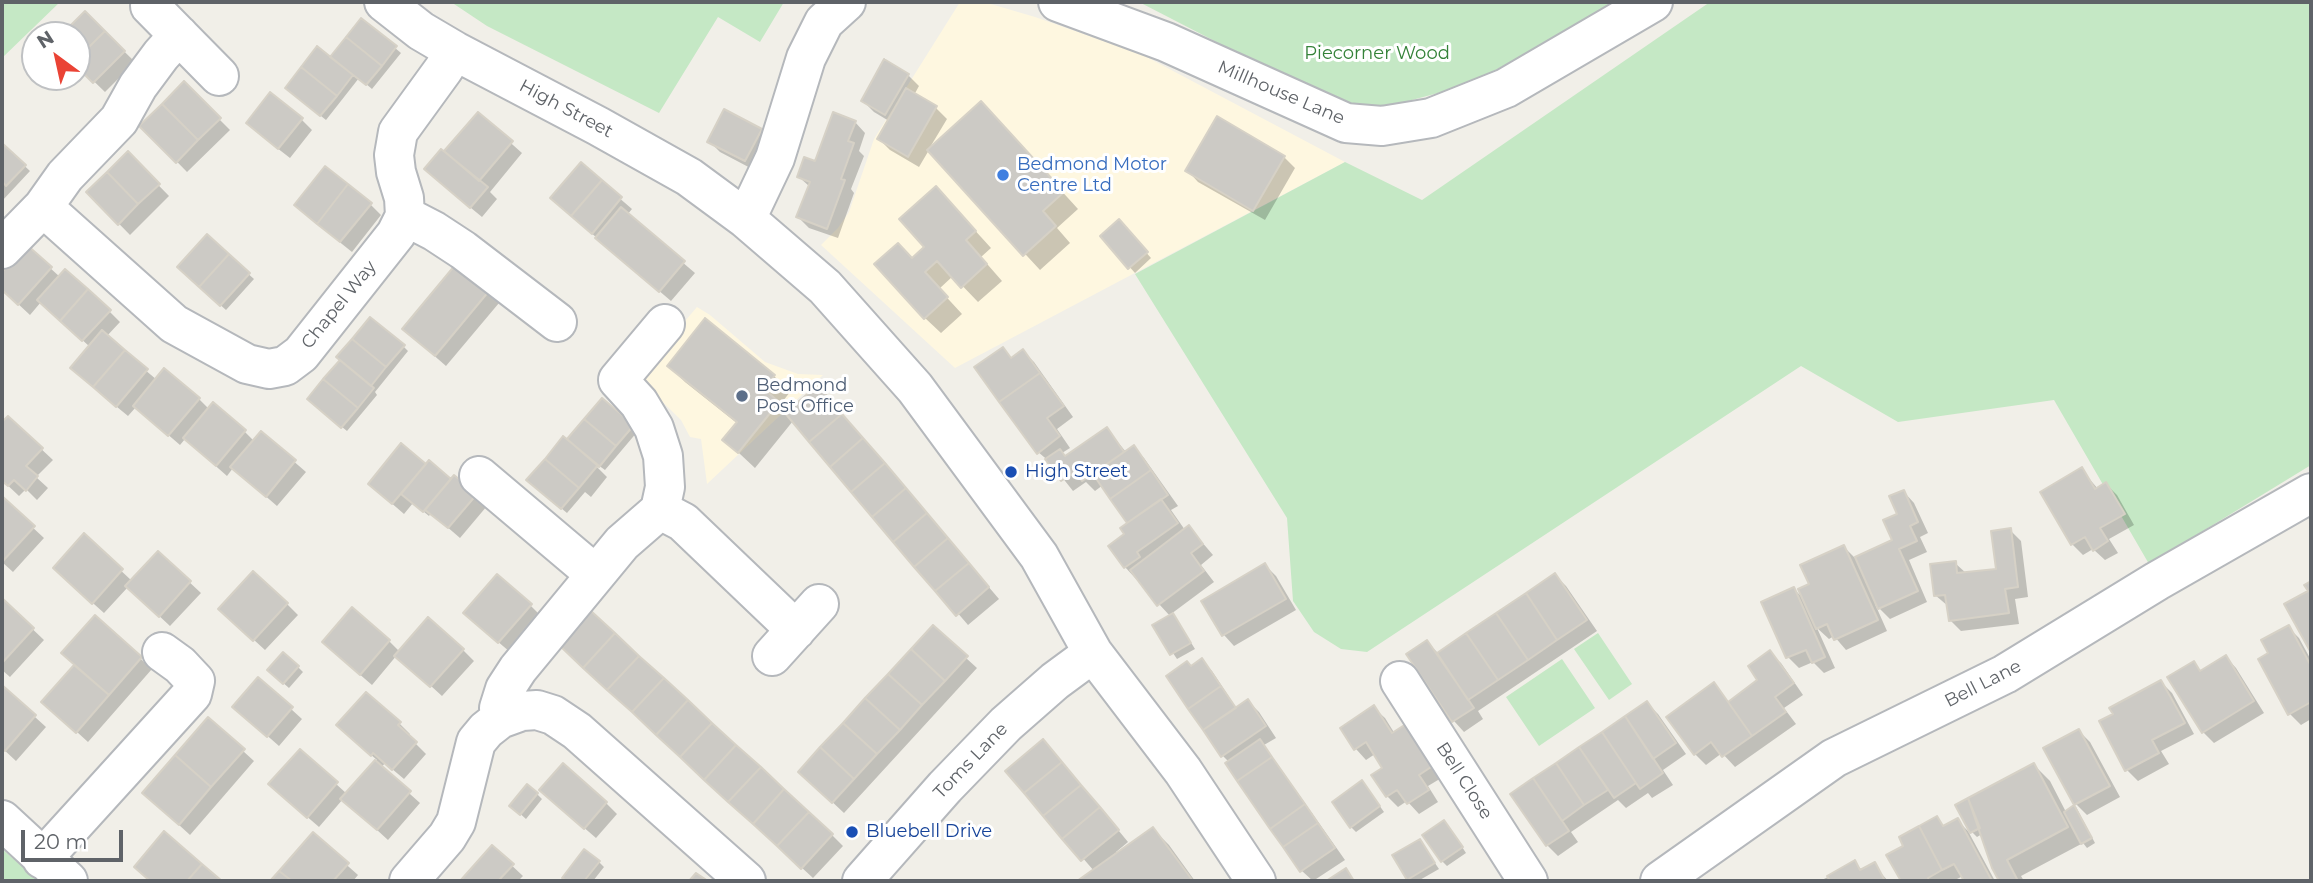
<!DOCTYPE html>
<html>
<head>
<meta charset="utf-8">
<style>
	body { margin:0 }
	#map { position:relative; width:2313px; height:883px; overflow:hidden; background:#f1efe8; font-family:Montserrat,sans-serif }
	canvas { display:block }
	.frame { position:absolute; inset:0; border:4px solid #5f6368; pointer-events:none }
	.north { position:absolute; left:21px; top:21px; width:70px; height:70px; box-sizing:border-box; background:#fff; border:2px solid #bfc1c3; border-radius:50%; rotate:327deg; font-size:19px; font-weight:700; line-height:28px; text-align:center; color:#5f6368 }
	.north::after { content:''; display:block; margin:auto; width:24px; height:32px; background:#ea4335; clip-path:polygon(50% 0,100% 100%,50% 72%,0 100%) }
	.scale { position:absolute; left:21px; top:830px; width:102px; height:32px; box-sizing:border-box; border:4px solid #5f6368; border-top:0; padding-left:9px; font-size:21px; line-height:24px; white-space:nowrap; color:#5f6368; -webkit-text-stroke:5px #fff; paint-order:stroke }
</style>
</head>
<body>
<div id="map">
<canvas width="2313" height="883"></canvas>
<div class="frame"></div>
<div class="north">N</div>
<div class="scale">20 m</div>
</div>
<script>
const ctx = document.querySelector('canvas').getContext('2d');
ctx.lineJoin = 'round';
function fill(path, color) {
  ctx.fillStyle = color;
  ctx.fill(path, 'evenodd');
}
function poly(rows) {
  const path = new Path2D();
  for (const r of rows) {
    path.moveTo(r[0], r[1]);
    for (let i = 2; i < r.length; i += 2) path.lineTo(r[i], r[i + 1]);
  }
  return path;
}
function trace(path, color, width, dash) {
  ctx.strokeStyle = color;
  ctx.lineWidth = width;
  ctx.lineCap = dash ? 'butt' : 'round';
  ctx.setLineDash(dash || []);
  ctx.stroke(path);
}
function drawText(font, color, halo, rows, align = 'center') {
  ctx.font = font + ' Montserrat,sans-serif';
  ctx.lineWidth = 6;
  ctx.setLineDash([]);
  ctx.textBaseline = 'middle';
  ctx.strokeStyle = halo;
  ctx.fillStyle = color;
  for (const [text, x, y, turn = 0] of rows) {
    ctx.save();
    ctx.translate(x, y);
    ctx.rotate((+turn || 0) * Math.PI / 180);
    ctx.textAlign = isNaN(turn) ? turn : align;
    if (halo) ctx.strokeText(text, 0, 0);
    ctx.fillText(text, 0, 0);
    ctx.restore();
  }
}
const commercial = poly([
	[960,2,984,2,1035,17,1141,54,1345,162,955,368,821,245,838,228,849,212,874,139],
	[697,307,710,315,765,362,798,374,823,375,707,484,701,439,690,437,681,420,637,377]
]);
const green = poly([
	[2,2,60,2,2,58],
	[451,2,784,2,760,42,718,17,659,113,487,26],
	[1139,2,1614,2,1552,39,1468,85,1382,108,1327,99],
	[1710,2,2311,2,2311,465,2149,564,2054,400,1898,422,1801,366,1367,652,1341,649,1314,632,1293,601,1287,518,1135,274,1345,162,1422,200],
	[1598,633,1632,684,1609,700,1574,649],
	[1562,659,1595,708,1539,746,1506,697],
	[2,849,39,881,2,881]
]);
const shadow = poly([
	[85,13,135,62,105,92,77,65,77,35,64,35],
	[362,20,401,53,372,89,359,78,326,120,292,93,331,59],
	[908,75,919,86,914,95,936,108,947,119,929,149,996,119,1078,209,1057,228,1070,243,1040,270,929,150,919,167,890,150,879,139,889,121,874,112,863,101],
	[184,84,230,130,187,172,142,126],
	[478,114,522,153,490,192,497,199,482,217,437,180,445,154],
	[302,120,312,130,290,158,259,134],
	[855,122,865,133,859,151,864,156,851,189,854,193,838,238,809,228,798,217,810,187,799,177,816,163],
	[761,130,772,141,756,171,720,152,709,141],
	[2,145,30,171,2,201],
	[128,154,169,196,130,235,88,192],
	[1284,157,1295,168,1265,220,1198,182,1188,171],
	[581,165,632,209,627,215,695,273,671,301,563,209],
	[370,204,381,215,352,252,307,216],
	[951,204,991,248,981,257,1002,281,978,302,953,276,939,289,962,314,941,333,925,318,913,260,927,248],
	[1119,222,1151,258,1135,273,1102,236],
	[207,237,254,279,226,310,190,278],
	[27,247,60,277,109,311,120,322,106,337,157,380,199,399,209,409,244,431,254,441,261,433,306,472,277,506,233,468,227,476,185,439,180,445,136,407,128,416,83,379,90,347,41,302,30,315,2,289,2,275],
	[488,292,499,303,446,366,415,339],
	[403,346,408,351,375,392,377,395,347,431,314,404],
	[1002,349,1012,359,1023,351,1034,362,1073,417,1057,429,1070,448,1062,453,1066,458,1107,429,1126,452,1133,447,1144,458,1178,506,1171,510,1185,530,1189,527,1213,555,1201,565,1214,582,1171,614,1177,620,1195,649,1177,659,1154,625,1170,616,1125,567,1111,546,1127,535,1130,524,1103,485,1095,491,1086,482,1073,491,1050,462,1038,452],
	[669,366,774,376,790,392,780,405,788,413,818,387,999,599,968,625,793,421,755,468,725,440,738,424,685,382],
	[602,400,638,431,605,470,598,465,597,467,607,477,591,497,585,492,567,513,533,485],
	[8,418,53,460,36,477,48,488,37,500,26,489,19,496,2,480,2,425],
	[426,466,451,481,454,477,487,506,460,538,431,513,429,516,413,503,404,514,381,494],
	[2082,470,2098,489,2106,484,2117,495,2134,525,2109,539,2118,553,2105,560,2093,549,2083,555,2072,544],
	[1904,492,1914,503,1928,533,1920,537,1927,552,1909,560,1927,602,1890,619,1875,604,1887,631,1846,650,1834,636,1829,639,1817,628,1835,668,1824,673,1813,662,1799,668,1788,657,1794,589,1805,600,1811,585,1844,547,1855,558,1894,541],
	[2,499,44,538,13,572,2,562],
	[2010,530,2021,541,2028,597,2015,599,2019,624,1961,631,1950,620,1948,606,1935,595,1955,563,1967,574,1998,570],
	[84,536,132,581,158,553,201,593,170,626,128,587,104,613,66,579],
	[1265,565,1276,576,1296,610,1234,646,1224,635,1204,601],
	[1555,575,1566,586,1597,631,1478,711,1483,719,1464,732,1454,721,1408,655,1427,642,1439,654],
	[2,600,44,640,10,677,2,670],
	[287,604,298,615,265,650,231,619],
	[530,605,541,616,510,652,476,623],
	[95,618,152,669,88,742,44,702,76,665],
	[2288,627,2299,638,2311,660,2311,719,2301,725,2290,714,2271,654],
	[389,641,400,652,463,650,474,661,442,696,397,655,372,685,335,653],
	[1770,653,1781,663,1803,695,1784,708,1796,724,1735,767,1722,753,1706,765,1695,754,1714,685,1729,703,1760,681],
	[572,656,832,835,843,846,813,878],
	[2226,657,2236,668,2264,713,2214,743,2203,732,2193,663,2202,672],
	[966,658,977,668,844,813,811,782],
	[1202,661,1212,671,1237,709,1248,701,1259,712,1276,738,1264,745,1345,860,1313,881,1302,871,1228,764,1230,763,1223,756,1191,668],
	[298,667,303,672,289,688,274,675],
	[2161,682,2172,693,2194,734,2161,751,2169,764,2138,781,2127,770,2115,715],
	[2,687,46,727,16,761,2,748],
	[1647,703,1658,714,1686,754,1663,770,1673,785,1652,798,1648,793,1626,808,1618,800,1571,832,1578,842,1558,856,1547,845,1512,794],
	[1374,708,1385,718,1395,734,1406,726,1443,777,1428,786,1438,802,1419,814,1407,801,1398,807,1387,796,1385,768,1375,754,1366,760,1356,749,1342,729],
	[291,709,302,719,279,746,246,717],
	[399,723,410,734,408,736,426,754,404,779,385,763,381,768,420,803,388,840,343,799,319,827,282,795,300,751,347,794,377,760,349,736],
	[2079,731,2090,742,2120,797,2087,815,2076,804,2046,749],
	[243,751,254,761,190,835,155,803],
	[1054,752,1128,842,1116,852,1118,854,1153,829,1169,845,1195,881,1080,881,1094,871,1008,771],
	[2034,765,2050,781,2066,812,2076,807,2095,843,2087,848,2083,843,2021,876,2024,881,2001,881,1994,867,1982,834,1977,837,1972,832,1958,805],
	[1367,788,1384,812,1356,832,1351,827],
	[537,794,542,799,526,819,516,810],
	[552,800,606,803,617,814,596,838],
	[1937,818,1945,827,1958,821,1968,831,1995,881,1966,881,1963,876,1953,881,1903,881,1889,856,1905,847],
	[1449,827,1466,853,1447,866,1442,861],
	[313,835,358,875,353,881,272,881],
	[1420,841,1439,869,1418,881,1411,881,1409,879],
	[492,847,523,876,518,881,462,881],
	[599,862,604,867,593,881,568,881,564,877],
	[1855,863,1863,871,1874,865,1888,881,1820,881]
]);
const building = poly([
	[85,11,105,31,77,59,77,35,61,35,85,11],
	[361,18,397,46,382,66,346,37,361,18],
	[105,31,125,51,93,83,77,67,77,59,105,31],
	[346,37,382,66,366,85,330,57,346,37],
	[317,46,353,75,337,96,301,67,317,46],
	[884,59,909,74,885,115,861,101,884,59],
	[301,67,337,96,320,116,285,88,301,67],
	[184,81,221,118,198,140,162,104,184,81],
	[906,88,937,106,908,157,877,139,906,88],
	[270,92,303,118,278,149,246,123,270,92],
	[981,101,1064,192,1043,211,1056,226,1023,256,927,150,981,101],
	[162,104,198,140,176,163,139,126,162,104],
	[724,109,762,129,745,161,707,142,724,109],
	[478,112,513,141,479,181,444,151,478,112],
	[833,112,856,121,848,141,854,143,841,179,845,180,827,229,796,217,810,182,797,177,804,157,815,161,833,112],
	[1217,116,1285,156,1253,211,1185,171,1217,116],
	[2,143,26,165,6,186,2,181,2,143],
	[441,149,488,187,470,208,424,169,441,149],
	[128,151,160,184,138,204,107,172,128,151],
	[581,162,602,180,571,216,550,198,581,162],
	[325,166,348,184,317,224,294,205,325,166],
	[107,172,138,204,118,225,86,192,107,172],
	[602,180,622,197,592,234,571,216,602,180],
	[348,184,372,203,340,242,317,224,348,184],
	[936,186,976,231,966,240,987,264,961,288,937,261,925,272,948,297,924,319,874,264,898,243,912,258,924,247,899,219,936,186],
	[621,207,685,261,659,292,595,238,621,207],
	[1119,219,1148,252,1128,269,1100,236,1119,219],
	[207,234,229,254,199,287,177,267,207,234],
	[27,245,52,267,18,305,2,290,2,272,27,245],
	[229,254,250,273,220,306,199,287,229,254],
	[456,264,489,291,435,356,402,329,456,264],
	[65,269,88,289,60,321,37,300,65,269],
	[88,289,111,310,82,341,60,321,88,289],
	[370,317,405,345,386,367,352,339,370,317],
	[705,318,775,375,764,389,779,402,738,453,722,440,737,422,667,366,705,318],
	[102,330,125,350,93,387,70,368,102,330],
	[352,339,386,367,371,386,336,357,352,339],
	[1003,347,1011,358,1023,349,1040,373,999,402,974,367,1003,347],
	[125,350,148,369,116,407,93,387,125,350],
	[340,360,374,388,358,408,323,379,340,360],
	[164,368,200,398,168,436,133,406,164,368],
	[1040,373,1064,406,1047,418,1060,436,1037,454,999,402,1040,373],
	[323,379,358,408,341,428,307,399,323,379],
	[818,385,842,414,809,442,785,413,818,385],
	[602,398,634,425,616,446,584,419,602,398],
	[213,402,246,430,216,466,183,438,213,402],
	[842,414,863,438,830,467,809,442,842,414],
	[8,416,43,448,26,466,38,476,26,491,14,480,8,486,2,481,2,422,8,416],
	[584,419,616,446,599,467,567,439,584,419],
	[1107,427,1124,452,1082,481,1076,471,1061,481,1045,459,1060,449,1065,456,1107,427],
	[261,431,296,460,266,497,230,467,261,431],
	[563,436,598,465,579,488,545,459,563,436],
	[863,438,885,463,851,492,830,467,863,438],
	[401,443,426,464,392,504,368,484,401,443],
	[1134,445,1151,470,1110,499,1093,474,1134,445],
	[545,459,579,488,561,509,526,480,545,459],
	[429,460,451,479,423,512,401,494,429,460],
	[885,463,906,488,872,517,851,492,885,463],
	[2082,467,2095,489,2106,482,2125,514,2100,528,2108,541,2093,551,2085,537,2071,545,2040,492,2082,467],
	[1151,470,1168,495,1127,523,1110,499,1151,470],
	[454,475,477,494,448,528,425,510,454,475],
	[906,488,927,513,893,542,872,517,906,488],
	[1904,490,1918,522,1910,526,1917,541,1899,549,1918,591,1878,609,1855,557,1892,540,1883,520,1897,514,1889,496,1904,490],
	[2,496,35,526,2,562,2,496],
	[1161,499,1178,523,1137,552,1140,557,1124,568,1108,546,1124,534,1120,528,1161,499],
	[927,513,948,538,914,567,893,542,927,513],
	[1189,525,1203,544,1191,553,1204,571,1157,606,1130,570,1189,525],
	[2011,528,2018,587,2005,589,2009,613,1949,621,1945,595,1934,596,1930,564,1956,561,1957,573,1996,569,1991,531,2011,528],
	[84,533,123,569,92,604,53,568,84,533],
	[948,538,969,563,935,591,914,567,948,538],
	[1844,545,1878,620,1834,640,1827,624,1816,629,1798,589,1809,584,1800,565,1844,545],
	[158,551,191,581,159,617,125,586,158,551],
	[969,563,989,587,956,616,935,591,969,563],
	[1265,563,1286,599,1222,636,1201,601,1265,563],
	[253,571,288,603,253,641,218,609,253,571],
	[1555,573,1587,620,1557,640,1526,593,1555,573],
	[497,574,532,604,498,643,463,613,497,574],
	[2311,581,2311,651,2310,651,2284,604,2308,591,2304,585,2311,581],
	[1794,587,1825,657,1812,663,1806,650,1786,658,1761,602,1794,587],
	[1526,593,1557,640,1528,660,1496,613,1526,593],
	[2,598,34,628,2,663,2,598],
	[352,607,390,640,360,675,322,642,352,607],
	[591,611,615,633,583,668,559,645,591,611],
	[1173,613,1191,643,1170,655,1152,625,1173,613],
	[1496,613,1528,660,1498,680,1466,633,1496,613],
	[95,615,142,657,109,695,61,653,95,615],
	[428,617,464,649,430,687,394,656,428,617],
	[933,625,968,656,945,681,911,649,933,625],
	[2289,625,2311,666,2311,702,2288,715,2258,659,2268,653,2261,640,2289,625],
	[615,633,639,656,607,690,583,668,615,633],
	[1466,633,1498,680,1468,700,1437,653,1466,633],
	[1427,640,1474,708,1452,722,1406,654,1427,640],
	[911,649,945,681,922,705,888,674,911,649],
	[1770,650,1794,683,1775,697,1786,712,1752,736,1728,702,1757,680,1748,666,1770,650],
	[283,652,299,666,283,684,267,670,283,652],
	[2226,655,2254,701,2202,733,2167,677,2194,661,2200,671,2226,655],
	[639,656,664,678,632,712,607,690,639,656],
	[1202,658,1221,686,1188,709,1166,676,1187,661,1191,666,1202,658],
	[74,665,109,695,76,733,41,702,74,665],
	[888,674,922,705,900,730,865,698,888,674],
	[258,677,293,707,267,737,232,707,258,677],
	[664,678,688,700,656,735,632,712,664,678],
	[2161,680,2185,723,2152,740,2159,753,2125,771,2099,721,2113,714,2109,708,2161,680],
	[1714,682,1752,736,1722,757,1711,742,1694,755,1666,717,1714,682],
	[2,685,36,715,5,751,2,749,2,685],
	[1221,686,1236,708,1203,730,1188,709,1221,686],
	[366,692,401,722,398,725,417,742,392,770,373,753,371,756,336,725,366,692],
	[865,698,900,730,877,754,843,723,865,698],
	[1248,699,1266,726,1221,757,1203,730,1248,699],
	[688,700,712,723,680,757,656,735,688,700],
	[1647,701,1676,743,1653,759,1625,716,1647,701],
	[1374,705,1392,733,1406,724,1434,765,1419,775,1429,790,1407,804,1397,790,1386,797,1371,775,1382,768,1366,742,1354,750,1340,728,1374,705],
	[1625,716,1663,773,1640,789,1602,732,1625,716],
	[208,717,245,749,211,787,175,755,208,717],
	[712,723,736,745,704,780,680,757,712,723],
	[843,723,877,754,854,779,820,747,843,723],
	[2079,729,2110,786,2074,805,2043,748,2079,729],
	[1602,732,1636,783,1614,798,1579,747,1602,732],
	[1043,739,1062,762,1024,793,1005,771,1043,739],
	[1260,739,1272,757,1237,781,1225,763,1260,739],
	[736,745,761,767,728,802,704,780,736,745],
	[820,747,854,779,832,803,798,772,820,747],
	[1579,747,1608,790,1584,805,1556,763,1579,747],
	[300,749,338,782,307,818,268,784,300,749],
	[175,755,211,787,179,825,142,793,175,755],
	[1272,757,1305,804,1270,829,1237,781,1272,757],
	[375,760,411,791,377,830,340,799,375,760],
	[1062,762,1081,785,1043,816,1024,793,1062,762],
	[563,763,607,802,584,829,539,790,563,763],
	[1556,763,1584,805,1562,821,1533,778,1556,763],
	[2034,763,2068,827,2007,860,2018,881,1999,881,1992,868,1968,798,2034,763],
	[761,767,784,789,753,824,728,802,761,767],
	[1533,778,1569,831,1546,846,1510,794,1533,778],
	[1362,780,1380,806,1350,828,1332,802,1362,780],
	[527,784,538,793,520,815,509,806,527,784],
	[1081,785,1100,807,1062,839,1043,816,1081,785],
	[784,789,809,812,777,846,753,824,784,789],
	[1968,798,1980,828,1970,833,1955,805,1968,798],
	[1305,804,1318,823,1283,847,1270,829,1305,804],
	[2074,805,2092,838,2081,844,2064,812,2074,805],
	[1100,807,1119,830,1081,861,1062,839,1100,807],
	[809,812,833,834,801,869,777,846,809,812],
	[1937,816,1943,826,1958,818,1992,881,1964,881,1954,864,1942,870,1919,826,1937,816],
	[1444,820,1463,847,1441,862,1422,835,1444,820],
	[1318,823,1335,848,1300,872,1283,847,1318,823],
	[1919,826,1942,870,1928,878,1929,881,1901,881,1886,855,1903,846,1899,837,1919,826],
	[1153,827,1193,881,1077,881,1153,827],
	[164,831,202,864,187,881,150,881,134,867,164,831],
	[313,832,349,863,333,881,292,881,279,871,313,832],
	[1420,839,1435,863,1407,880,1392,855,1420,839],
	[492,845,514,864,498,881,460,881,492,845],
	[584,849,600,861,584,881,567,881,562,878,584,849],
	[1855,860,1860,870,1875,862,1885,881,1830,881,1827,876,1855,860],
	[202,864,222,881,187,881,202,864],
	[1346,868,1354,881,1326,881,1346,868],
	[279,871,292,881,270,881,279,871],
	[696,873,708,881,689,881,696,873]
]);
const minor = poly([
	[384,2,421,31,455,51,598,126,689,177,746,219,825,287,915,388,1039,556,1093,653,1183,771,1256,881],
	[1058,2,1166,42,1346,123,1382,126,1431,118,1506,88,1653,2],
	[150,6,219,76],
	[43,207,174,324,247,364,269,369,285,366,301,354,396,234,405,216,404,198,396,172,394,155,398,132,443,70,455,51],
	[405,216,434,231,463,250,557,322],
	[746,219,775,158,806,58,824,22,846,2],
	[2,249,43,207,65,176,119,120,138,86,161,55,179,35],
	[479,476,595,574],
	[660,510,683,522,796,630],
	[772,656,819,604],
	[1400,681,1528,881],
	[500,719,499,708,505,689,518,669,622,543,660,510,665,487,663,456,654,428,639,403,618,380,665,324],
	[2,820,68,881],
	[42,859,192,694,195,681,180,665,162,652],
	[409,881,447,837,456,822,476,742,486,730,500,719,522,711,537,710,553,715,577,731,746,881],
	[862,881,945,787,1006,724,1055,681,1093,653],
	[1660,881,1834,758,2005,674,2157,581,2311,493]
]);
const markers = [
	[1003,175,7,"#3f7fe0"],
	[742,396,7,"#5c6f8a"],
	[1011,472,7,"#1a4fb4"],
	[852,832,7,"#1a4fb4"]
];
const parkNames = [
	["Piecorner Wood",1377,54]
];
const streetNames = [
	["Millhouse Lane",1281,93,23],
	["High Street",566,109,28],
	["Chapel Way",339,305,-51],
	["Bell Lane",1983,684,-27],
	["Toms Lane",971,761,-46],
	["Bell Close",1464,781,57]
];
const shopNames = [
	["Bedmond Motor",1017,165],
	["Centre Ltd",1017,186]
];
const serviceNames = [
	["Bedmond",756,386],
	["Post Office",756,407]
];
const transitNames = [
	["High Street",1025,472],
	["Bluebell Drive",866,832]
];
fill(commercial, '#fef7e0');
fill(green, '#c5e8c5');
fill(shadow, '#0003');
fill(building, '#cccac5');
trace(building, '#d6d1c6', 2);
trace(minor, '#b5b8bc', 42);
trace(minor, '#fff', 38);
for (const [x, y, r, color] of markers) {
  const dot = new Path2D();
  dot.arc(x, y, r, 0, 2 * Math.PI);
  ctx.fillStyle = color;
  ctx.fill(dot);
  trace(dot, '#fff', 2.5);
}
drawText('18px', '#348238', '#fff', parkNames);
drawText('18px', '#5f6368', '#fff', streetNames);
drawText('18px', '#366cbe', '#fff', shopNames, 'left');
drawText('18px', '#4e5e75', '#fff', serviceNames, 'left');
drawText('18px', '#164399', '#fff', transitNames, 'left');
</script>
</body>
</html>
